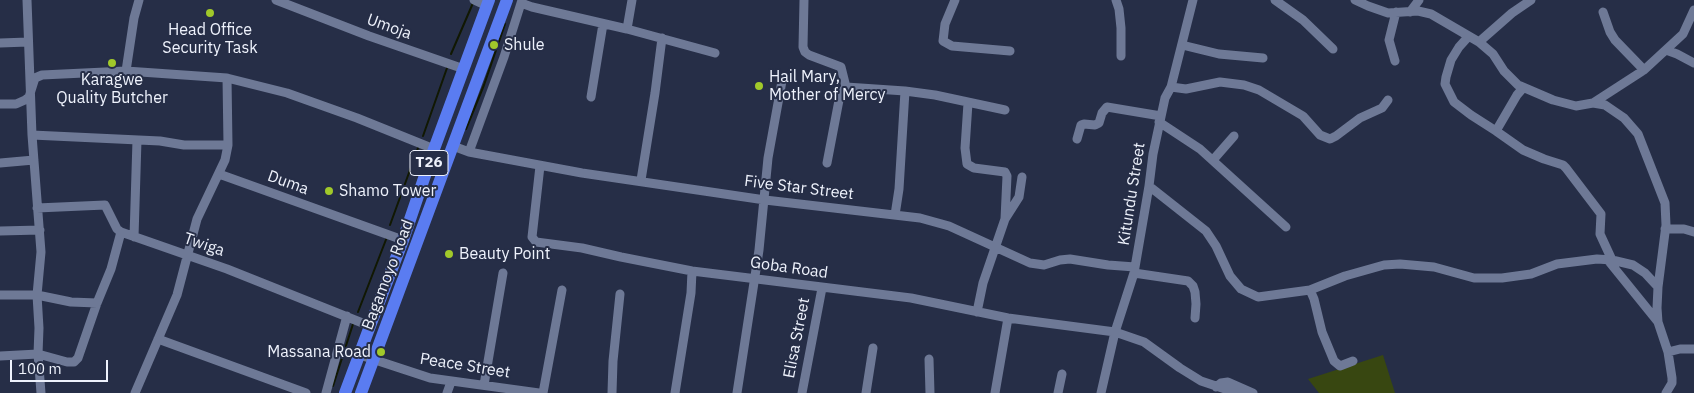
<!DOCTYPE html>
<html>
<head>
<meta charset="utf-8">
<style>
	body { margin:0 }
	#map { position:relative; width:1694px; height:393px; overflow:hidden; background:#262e47; font-family:"IBM Plex Sans",sans-serif }
	canvas { display:block }
	.scale { position:absolute; left:10px; top:360px; width:98px; height:22px; box-sizing:border-box; border:2px solid #eef2fc; border-top:0; padding-left:6px; font-size:15px; line-height:18px; white-space:nowrap; color:#eef2fc; -webkit-text-stroke:4px #262e47; paint-order:stroke }
</style>
</head>
<body>
<div id="map">
<canvas width="1694" height="393"></canvas>
<div class="scale">100 m</div>
</div>
<script>
const ctx = document.querySelector('canvas').getContext('2d');
ctx.lineJoin = 'round';
function fill(path, color) {
  ctx.fillStyle = color;
  ctx.fill(path, 'evenodd');
}
function poly(rows) {
  const path = new Path2D();
  for (const r of rows) {
    path.moveTo(r[0], r[1]);
    for (let i = 2; i < r.length; i += 2) path.lineTo(r[i], r[i + 1]);
  }
  return path;
}
function trace(path, color, width, dash) {
  ctx.strokeStyle = color;
  ctx.lineWidth = width;
  ctx.lineCap = dash ? 'butt' : 'round';
  ctx.setLineDash(dash || []);
  ctx.stroke(path);
}
function drawText(font, color, halo, rows, align = 'center') {
  ctx.font = font + ' "IBM Plex Sans",sans-serif';
  ctx.lineWidth = 4;
  ctx.setLineDash([]);
  ctx.textBaseline = 'middle';
  ctx.strokeStyle = halo;
  ctx.fillStyle = color;
  for (const [text, x, y, turn = 0] of rows) {
    ctx.save();
    ctx.translate(x, y);
    ctx.rotate((+turn || 0) * Math.PI / 180);
    ctx.textAlign = isNaN(turn) ? turn : align;
    if (halo) ctx.strokeText(text, 0, 0);
    ctx.fillText(text, 0, 0);
    ctx.restore();
  }
}
const green = poly([
	[1383,355,1395,393,1319,393,1308,379]
]);
const stream = poly([
	[451,54,473,3],
	[466,129,484,85,505,24],
	[423,136,447,68],
	[390,225,418,148],
	[358,312,387,237],
	[333,386,353,324]
]);
const minor = poly([
	[27,0,32,135,41,252,37,295,39,328,38,354,41,393],
	[276,0,369,36,464,69],
	[474,0,487,6],
	[804,0,803,47,805,52,809,55,841,67,846,87],
	[955,0,945,24,943,41,952,46,1010,51],
	[1116,0,1119,9,1121,28,1121,56],
	[1275,0,1303,20,1333,49],
	[1355,0,1368,6,1388,13,1418,11,1431,14,1479,42,1493,54,1504,71,1518,85,1553,100,1576,106,1593,103,1644,70,1683,34,1694,10],
	[521,3,532,7,627,29,715,53],
	[1410,12,1419,0],
	[1603,12,1610,32,1615,40,1644,70],
	[627,29,632,0],
	[1468,37,1459,47,1451,60,1446,77,1445,84,1454,102,1471,115,1496,131],
	[1479,42,1512,13,1531,0],
	[0,43,28,42],
	[1182,45,1219,54,1263,58],
	[1666,50,1677,54,1694,63],
	[1395,61,1389,40,1396,12],
	[126,71,134,18,139,0],
	[846,87,905,91,935,95,1005,110],
	[1171,87,1186,89,1220,82,1244,85,1259,90,1303,116,1320,135,1330,139,1336,136,1360,118,1382,108,1388,100],
	[1523,88,1517,95,1496,131,1523,150,1544,159,1563,165,1566,168,1601,214,1600,234,1612,260],
	[591,97,603,24],
	[968,103,965,148,967,164,974,168,1005,172,1007,176,1005,219,983,283,977,312],
	[1593,103,1605,105,1624,118,1638,134,1665,203,1666,225,1658,287,1657,308,1658,322,1668,352,1672,378,1672,383,1666,393],
	[0,104,16,104,25,100,29,97,35,78,42,75,126,71,227,78,287,93,357,118,434,149],
	[1159,122,1200,149,1286,227],
	[32,135,160,141,184,145,228,145],
	[1077,139,1081,125,1084,124,1095,125,1099,123,1102,113,1107,107,1161,116],
	[453,146,469,152,582,173,765,200,920,218,949,226,1030,263,1044,265,1060,260,1070,259,1108,265,1135,267],
	[469,152,504,57,522,0],
	[1213,160,1234,136],
	[0,163,34,160],
	[827,163,840,95,846,87],
	[540,166,532,237,536,242,582,248,621,257,692,271,911,298,1008,318,1115,332,1144,342,1180,368,1201,381,1237,393],
	[219,174,403,240],
	[641,180,655,93,662,38],
	[1149,186,1206,231,1216,246,1230,276,1241,289,1258,297,1310,290,1345,276,1384,265,1400,264,1434,267,1474,278,1502,278,1531,274,1557,264,1597,259,1612,260,1633,265,1645,273,1658,287],
	[37,208,105,205,117,229,121,232,227,269,370,326],
	[895,215,899,189,905,91],
	[1005,219,1019,197,1022,177],
	[1665,229,1684,229,1694,232],
	[0,231,40,230],
	[134,237,137,140],
	[1607,259,1658,322],
	[1134,273,1188,281,1193,286,1195,292,1196,304,1195,318],
	[1310,290,1314,299,1322,332,1334,361,1340,366,1353,361],
	[0,295,37,295,71,302,97,303],
	[158,339,306,393],
	[1668,352,1680,349,1694,349],
	[360,355,430,378,539,393],
	[0,356,38,354,67,362,74,362,78,358,97,303,111,269,121,232],
	[929,359,930,393],
	[484,385,503,273],
	[1216,387,1221,383,1228,382,1253,393],
	[135,393,177,295,197,219,225,160,228,145,227,78],
	[326,393,347,316],
	[447,393,451,382],
	[543,393,562,290],
	[612,393,613,361,620,294],
	[675,393,691,293,692,271],
	[737,393,759,250,768,158,782,81],
	[802,393,822,288],
	[866,393,873,348],
	[995,393,1008,318],
	[1058,393,1062,374],
	[1101,393,1115,332,1134,273,1149,186,1153,154,1165,98,1171,87,1193,0]
]);
const highway = poly([
	[345,393,370,326,403,240,434,149,489,0],
	[361,393,507,0]
]);
const markers = [
	[210,13,5,"#a1c92a"],
	[494,45,5,"#a1c92a"],
	[112,63,5,"#a1c92a"],
	[759,86,5,"#a1c92a"],
	[329,191,5,"#a1c92a"],
	[449,254,5,"#a1c92a"],
	[381,352,5,"#a1c92a"]
];
const shields = [
	[429,163,38]
];
const shieldNames = [
	["T26",429,163]
];
const streetNames = [
	["Umoja",389,27,20],
	["Duma",288,183,20],
	["Five Star Street",799,188,7],
	["Kitundu Street",1132,194,-81],
	["Twiga",204,245,19],
	["Goba Road",789,268,8],
	["Bagamoyo Road",388,275,-69],
	["Elisa Street",797,338,-79],
	["Peace Street",465,366,9]
];
const poiNames = [
	["Head Office",210,30,"center"],
	["Security Task",210,48,"center"],
	["Shule",504,45],
	["Hail Mary,",769,77],
	["Mother of Mercy",769,95],
	["Karagwe",112,80,"center"],
	["Quality Butcher",112,98,"center"],
	["Shamo Tower",339,191],
	["Beauty Point",459,254],
	["Massana Road",371,352,"right"]
];
fill(green, '#384711');
trace(stream, '#111802', 2);
trace(minor, '#6e7996', 9);
trace(highway, '#5a7cf1', 12);
for (const [x, y, r, color] of markers) {
  const dot = new Path2D();
  dot.arc(x, y, r, 0, 2 * Math.PI);
  ctx.fillStyle = color;
  ctx.fill(dot);
  trace(dot, '#262e47', 2);
}
for (const [x, y, w] of shields) {
  const box = new Path2D();
  box.roundRect(x - w / 2, y - 12.5, w, 25, 4);
  ctx.fillStyle = '#262e47';
  ctx.fill(box);
  trace(box, '#eef2fc', 1);
}
drawText('bold 15px', '#eef2fc', null, shieldNames);
drawText('16px', '#eef2fc', '#262e47', streetNames);
drawText('16px', '#eef2fc', '#262e47', poiNames, 'left');
</script>
</body>
</html>
